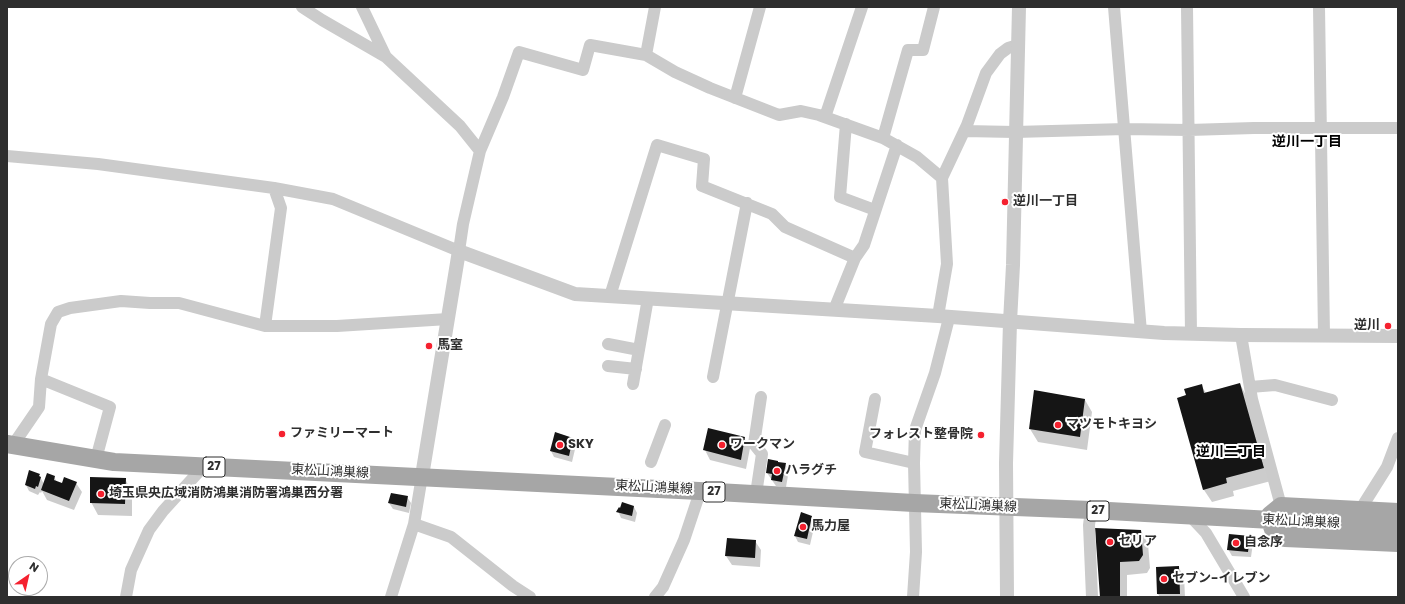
<!DOCTYPE html>
<html>
<head>
<meta charset="utf-8">
<style>
	body { margin:0 }
	#map { position:relative; width:1405px; height:604px; overflow:hidden; background:#fff; font-family:Poppins,sans-serif }
	canvas { display:block }
	.frame { position:absolute; inset:0; border:8px solid #2e2e2e; pointer-events:none }
	.north { position:absolute; left:8px; top:556px; width:40px; height:40px; box-sizing:border-box; background:#fff; border:1px solid #ababab; border-radius:50%; rotate:34deg; font-size:11px; font-weight:700; line-height:16px; text-align:center; color:#2e2e2e }
	.north::after { content:''; display:block; margin:auto; width:14px; height:18px; background:#f5212f; clip-path:polygon(50% 0,100% 100%,50% 72%,0 100%) }
</style>
</head>
<body>
<div id="map">
<canvas width="1405" height="604"></canvas>
<div class="frame"></div>
<div class="north">N</div>
</div>
<script>
const ctx = document.querySelector('canvas').getContext('2d');
ctx.lineJoin = 'round';
function fill(path, color) {
  ctx.fillStyle = color;
  ctx.fill(path, 'evenodd');
}
function poly(rows) {
  const path = new Path2D();
  for (const r of rows) {
    path.moveTo(r[0], r[1]);
    for (let i = 2; i < r.length; i += 2) path.lineTo(r[i], r[i + 1]);
  }
  return path;
}
function trace(path, color, width, dash) {
  ctx.strokeStyle = color;
  ctx.lineWidth = width;
  ctx.lineCap = dash ? 'butt' : 'round';
  ctx.setLineDash(dash || []);
  ctx.stroke(path);
}
function drawText(font, color, halo, rows, align = 'center') {
  ctx.font = font + ' Poppins,"Noto Sans JP",sans-serif';
  ctx.lineWidth = 4;
  ctx.setLineDash([]);
  ctx.textBaseline = 'middle';
  ctx.strokeStyle = halo;
  ctx.fillStyle = color;
  for (const [text, x, y, turn = 0] of rows) {
    ctx.save();
    ctx.translate(x, y);
    ctx.rotate((+turn || 0) * Math.PI / 180);
    ctx.textAlign = isNaN(turn) ? turn : align;
    if (halo) ctx.strokeText(text, 0, 0);
    ctx.fillText(text, 0, 0);
    ctx.restore();
  }
}
const shadow = poly([
	[1240,384,1247,397,1271,481,1233,491,1234,496,1212,502,1204,490,1187,396,1201,385,1206,393],
	[1035,391,1085,400,1092,412,1087,450,1038,442,1030,429],
	[572,438,576,445,572,462,554,457,551,451],
	[744,438,750,448,746,469,710,460,705,450],
	[778,462,779,463,785,464,789,470,786,487,776,486,767,473],
	[39,475,44,484,54,477,57,482,63,484,76,483,82,492,74,510,47,500,42,491,41,493,40,492,38,495,29,491,26,485],
	[125,479,132,492,132,516,98,515,91,502],
	[407,497,411,503,409,513,393,509,389,503],
	[634,507,637,513,635,522,621,518,618,511],
	[812,517,815,523,810,545,798,542,795,536],
	[1097,529,1141,531,1148,544,1150,568,1147,573,1127,575,1127,597,1101,597],
	[1249,536,1253,543,1251,557,1232,556,1228,549],
	[755,541,761,550,760,567,732,565,726,556],
	[1178,567,1184,576,1185,597,1160,597,1158,594,1157,568]
]);
const building = poly([
	[1240,383,1264,468,1226,478,1227,483,1203,490,1177,398,1186,395,1184,389,1202,384,1204,393],
	[1034,390,1085,399,1080,437,1029,429],
	[708,428,745,437,741,460,703,450],
	[555,432,573,438,569,456,550,451],
	[768,459,778,461,778,462,786,463,782,482,771,480,772,474,766,473],
	[29,470,40,474,39,476,41,477,38,487,36,486,35,489,25,485],
	[47,473,55,476,54,480,62,483,64,477,77,482,69,501,41,490],
	[90,477,126,478,125,504,90,503],
	[391,493,408,496,406,507,388,503],
	[622,502,634,506,632,516,616,512,619,507,620,508],
	[801,512,812,516,807,539,794,536],
	[1095,528,1141,530,1143,555,1139,561,1120,562,1120,596,1100,597],
	[1229,534,1250,536,1248,552,1227,550],
	[727,538,756,540,755,558,725,556],
	[1179,566,1180,594,1157,594,1156,567]
]);
const minor = poly([
	[302,7,322,20,386,57,460,126,480,151],
	[362,7,386,57],
	[1114,7,1141,332],
	[1187,7,1191,334],
	[1319,7,1324,335],
	[646,55,655,7],
	[735,98,760,7],
	[825,117,862,7],
	[846,124,840,197,875,210],
	[964,131,1015,132,1125,129,1189,130,1254,128,1398,128],
	[883,138,908,50,923,50,934,7],
	[7,156,98,164,274,188,333,199,459,251,463,224,480,151,503,97,519,52,583,70,590,45,646,55,675,72,710,88,779,115,801,111,819,115,883,138,917,157,942,178],
	[610,296,657,145,704,159,702,186,772,214,785,227,855,258],
	[834,310,855,258,864,245,897,145],
	[938,316,947,264,942,178,967,125,986,73,1000,54,1008,48,1018,45],
	[265,326,281,208,274,188],
	[1241,335,1252,399,1281,506],
	[608,344,639,350],
	[608,366,636,369],
	[713,377,747,203],
	[633,384,648,298],
	[1250,387,1275,385,1332,400],
	[875,399,865,452,914,463],
	[13,445,39,407,41,379],
	[96,459,110,407,41,379,51,324,58,312,70,308,121,301,150,303,179,303,265,326,337,326,448,319],
	[651,462,665,425],
	[756,494,762,454,754,444,761,397],
	[1091,510,1089,525,1092,597],
	[1360,510,1387,467,1398,438],
	[1190,516,1206,533,1244,597],
	[414,524,451,537,513,586,530,597],
	[126,597,131,570,149,530,163,511,204,466],
	[391,597,414,524,422,476],
	[655,597,663,587,684,540,698,498,699,491],
	[913,597,916,552,914,463,915,430,935,373,949,318]
]);
const tertiary = poly([
	[422,476,459,251,575,294,938,316,1164,333,1241,335,1398,336],
	[1007,597,1006,463,1010,322,1013,265,1019,7]
]);
const primary = poly([
	[7,444,114,462,699,491,914,503,1091,510,1398,527],
	[1398,512,1281,506,1270,515,1270,521,1274,532,1285,538,1398,543]
]);
const markers = [
	[1005,202,4,"#f5212f"],
	[1388,326,4,"#f5212f"],
	[429,346,4,"#f5212f"],
	[1058,425,4,"#f5212f"],
	[282,434,4,"#f5212f"],
	[981,435,4,"#f5212f"],
	[560,445,4,"#f5212f"],
	[722,445,4,"#f5212f"],
	[777,471,4,"#f5212f"],
	[101,494,4,"#f5212f"],
	[803,527,4,"#f5212f"],
	[1110,542,4,"#f5212f"],
	[1236,543,4,"#f5212f"],
	[1164,579,4,"#f5212f"]
];
const shields = [
	[214,467,22],
	[714,492,22],
	[1098,511,22]
];
const shieldNames = [
	["27",214,467],
	["27",714,492],
	["27",1098,511]
];
const poiNames = [
	["逆川一丁目",1013,202],
	["逆川",1380,326,"right"],
	["馬室",437,346],
	["マツモトキヨシ",1066,425],
	["ファミリーマート",290,434],
	["フォレスト整骨院",973,435,"right"],
	["SKY",568,445],
	["ワークマン",730,445],
	["ハラグチ",785,471],
	["埼玉県央広域消防鴻巣消防署鴻巣西分署",109,494],
	["馬力屋",811,527],
	["セリア",1118,542],
	["自念序",1244,543],
	["セブン-イレブン",1172,579]
];
const streetNames = [
	["東松山鴻巣線",330,472,3],
	["東松山鴻巣線",654,488,3],
	["東松山鴻巣線",978,506,3],
	["東松山鴻巣線",1301,522,3]
];
const neighbourhoodNames = [
	["逆川一丁目",1307,142],
	["逆川二丁目",1231,452]
];
fill(shadow, '#0003');
fill(building, '#151515');
trace(minor, '#cbcbcb', 12);
trace(tertiary, '#cbcbcb', 14);
trace(primary, '#a6a6a6', 18);
for (const [x, y, r, color] of markers) {
  const dot = new Path2D();
  dot.arc(x, y, r, 0, 2 * Math.PI);
  ctx.fillStyle = color;
  ctx.fill(dot);
  trace(dot, '#fff', 1.5);
}
for (const [x, y, w] of shields) {
  const box = new Path2D();
  box.roundRect(x - w / 2, y - 10, w, 20, 3);
  ctx.fillStyle = '#fff';
  ctx.fill(box);
  trace(box, '#2e2e2e', 1);
}
drawText('bold 12px', '#2e2e2e', null, shieldNames);
drawText('bold 13px', '#2e2e2e', '#fff', poiNames, 'left');
drawText('13px', '#2e2e2e', '#fff', streetNames);
drawText('bold 14px', '#000', '#fff', neighbourhoodNames);
</script>
</body>
</html>
